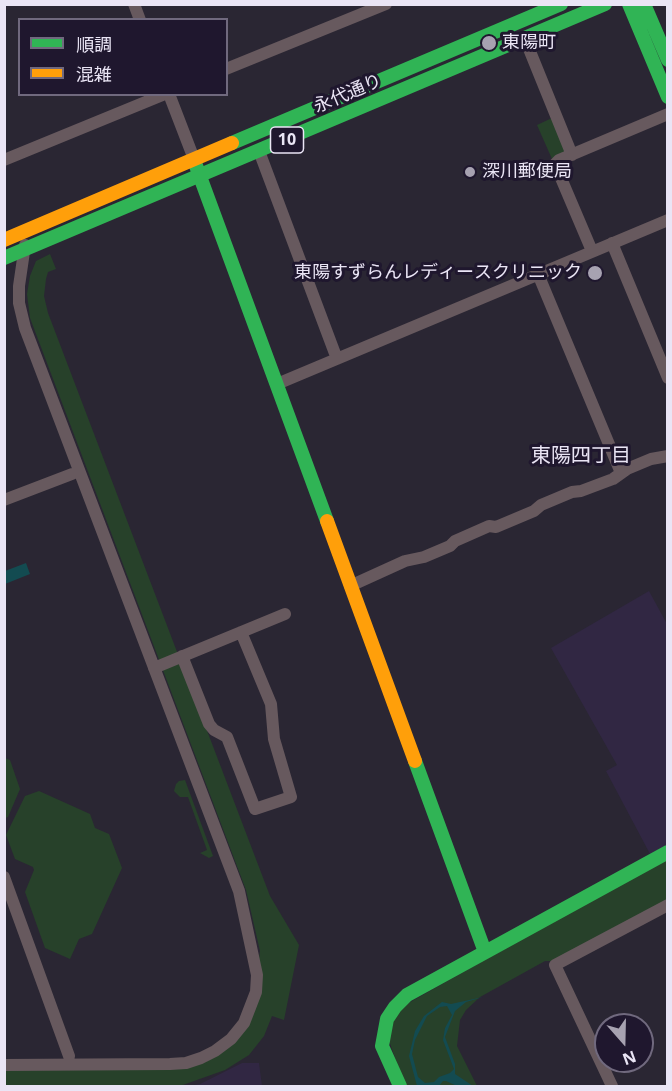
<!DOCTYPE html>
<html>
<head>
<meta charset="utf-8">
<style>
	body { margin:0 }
	#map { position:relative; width:672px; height:1091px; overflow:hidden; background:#2a2633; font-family:"Noto Sans","Noto Sans JP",sans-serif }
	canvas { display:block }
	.frame { position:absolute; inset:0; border:6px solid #eae5f5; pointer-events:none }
	.legend { position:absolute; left:18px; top:18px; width:210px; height:78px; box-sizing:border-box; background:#1f172e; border:2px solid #70697e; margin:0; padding:8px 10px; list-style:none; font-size:18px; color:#eae5f5 }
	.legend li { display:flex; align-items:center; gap:12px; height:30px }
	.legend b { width:30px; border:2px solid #70697e }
	.north { position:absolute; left:594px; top:1013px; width:60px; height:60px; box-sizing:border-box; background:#1f172e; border:2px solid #70697e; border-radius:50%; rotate:160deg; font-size:16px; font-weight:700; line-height:24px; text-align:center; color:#eae5f5 }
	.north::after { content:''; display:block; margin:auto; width:21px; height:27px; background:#a7a2b1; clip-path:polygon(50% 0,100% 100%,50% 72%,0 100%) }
</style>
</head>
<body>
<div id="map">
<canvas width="672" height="1091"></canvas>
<div class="frame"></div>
<ul class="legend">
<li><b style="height:8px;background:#30b455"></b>順調</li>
<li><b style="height:8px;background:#ff9f0a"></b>混雑</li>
</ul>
<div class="north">N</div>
</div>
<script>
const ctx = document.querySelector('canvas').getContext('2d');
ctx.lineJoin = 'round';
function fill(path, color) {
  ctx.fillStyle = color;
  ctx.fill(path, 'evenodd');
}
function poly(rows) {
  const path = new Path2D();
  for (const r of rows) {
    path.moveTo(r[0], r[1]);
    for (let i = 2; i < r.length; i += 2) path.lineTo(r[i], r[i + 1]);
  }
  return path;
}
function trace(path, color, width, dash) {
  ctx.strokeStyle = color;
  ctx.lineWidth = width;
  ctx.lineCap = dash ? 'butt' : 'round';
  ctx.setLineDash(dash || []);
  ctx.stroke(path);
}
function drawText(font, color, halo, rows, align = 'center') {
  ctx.font = font + ' "Noto Sans","Noto Sans JP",sans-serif';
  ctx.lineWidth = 6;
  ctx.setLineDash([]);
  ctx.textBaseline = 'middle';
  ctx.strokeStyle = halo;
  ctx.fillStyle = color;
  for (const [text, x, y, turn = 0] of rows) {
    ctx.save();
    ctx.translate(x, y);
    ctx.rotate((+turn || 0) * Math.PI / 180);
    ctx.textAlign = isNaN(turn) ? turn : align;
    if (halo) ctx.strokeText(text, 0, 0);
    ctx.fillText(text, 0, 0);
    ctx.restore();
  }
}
const built = poly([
	[649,591,667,624,667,845,650,854,606,771,617,765,551,648],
	[242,1063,259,1063,262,1086,189,1086,200,1084]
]);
const green = poly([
	[552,118,565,149,564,154,552,159,537,125],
	[50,254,56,269,48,272,46,279,44,296,48,313,270,896,299,945,284,1020,272,1016,264,1036,249,1055,225,1070,180,1086,5,1086,4,1070,187,1066,244,1023,257,975,260,951,246,890,30,318,27,294,30,276,36,261],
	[5,758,10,760,20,789,8,817,5,818],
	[185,780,213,856,209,858,200,853,207,850,188,797,180,797,174,791,176,784,179,781],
	[39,791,90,814,95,828,109,834,122,868,92,934,79,939,70,959,45,948,25,892,34,870,33,867,15,859,6,835,25,796],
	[667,857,667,901,554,961,545,961,480,997,466,1010,460,1020,457,1046,477,1086,405,1086,387,1035,398,1009]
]);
const water = poly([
	[26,563,30,574,5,584,5,571],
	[483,997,466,1002,455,1011,445,1037,455,1064,455,1074,473,1086,457,1086,446,1081,443,1081,439,1086,417,1086,409,1056,415,1031,424,1016,442,1002,451,1004],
	[447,1006,452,1015,445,1028,443,1040,454,1069,450,1073,439,1077,434,1082,425,1083,418,1077,412,1054,415,1040,427,1016,440,1007]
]);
const street = poly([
	[134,4,140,20],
	[525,39,572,155],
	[226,69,386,4],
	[169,94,194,159],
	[259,151,337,359],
	[4,160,165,94],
	[612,243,668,378],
	[592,251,555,164,559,160,668,114],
	[538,274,621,473],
	[277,384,668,220],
	[4,500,72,474],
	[350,586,405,561,424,557,450,546,455,541,489,526,496,527,534,511,541,505,572,492,581,491,613,479,627,469,651,459,668,456],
	[182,656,209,724,214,730,227,737,255,809,291,797,274,739,271,704,241,632],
	[154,668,285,614],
	[4,877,69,1056],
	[4,1065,170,1064,186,1063,201,1058,215,1051,231,1039,244,1023,256,992,257,975,239,891,25,328,19,303,19,286,25,245],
	[612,1086,555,965,668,905]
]);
const fast = poly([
	[629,4,668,97],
	[644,4,668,60],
	[232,143,561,4],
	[195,163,327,521],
	[4,258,605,4],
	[415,761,485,952],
	[400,1086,382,1046,387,1019,395,1007,407,995,668,852]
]);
const slow = poly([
	[4,240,232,143],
	[327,521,415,761]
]);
const markers = [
	[489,43,8,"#a7a2b1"],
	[470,172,6,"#a7a2b1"],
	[595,273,8,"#a7a2b1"]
];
const shields = [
	[287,140,33]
];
const shieldNames = [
	["10",287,140]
];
const poiNames = [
	["東陽町",502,43],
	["深川郵便局",482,172],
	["東陽すずらんレディースクリニック",582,273,"right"]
];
const streetNames = [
	["永代通り",348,94,-23]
];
const neighbourhoodNames = [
	["東陽四丁目",581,456]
];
fill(built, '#312743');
fill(green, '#27412a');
fill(water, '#134b51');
trace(street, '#67595e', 12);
trace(fast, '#30b455', 14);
trace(slow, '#ff9f0a', 14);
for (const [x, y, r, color] of markers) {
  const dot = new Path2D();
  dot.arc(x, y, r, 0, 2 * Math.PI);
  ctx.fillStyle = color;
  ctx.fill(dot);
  trace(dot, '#1f172e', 2);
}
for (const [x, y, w] of shields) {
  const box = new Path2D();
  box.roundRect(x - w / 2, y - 13, w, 26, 4.5);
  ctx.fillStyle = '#1f172e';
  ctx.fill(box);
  trace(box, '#eae5f5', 1.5);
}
drawText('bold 16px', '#eae5f5', null, shieldNames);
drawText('18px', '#eae5f5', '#1f172e', poiNames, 'left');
drawText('18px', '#eae5f5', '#1f172e', streetNames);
drawText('20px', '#eae5f5', '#1f172e', neighbourhoodNames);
</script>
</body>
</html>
